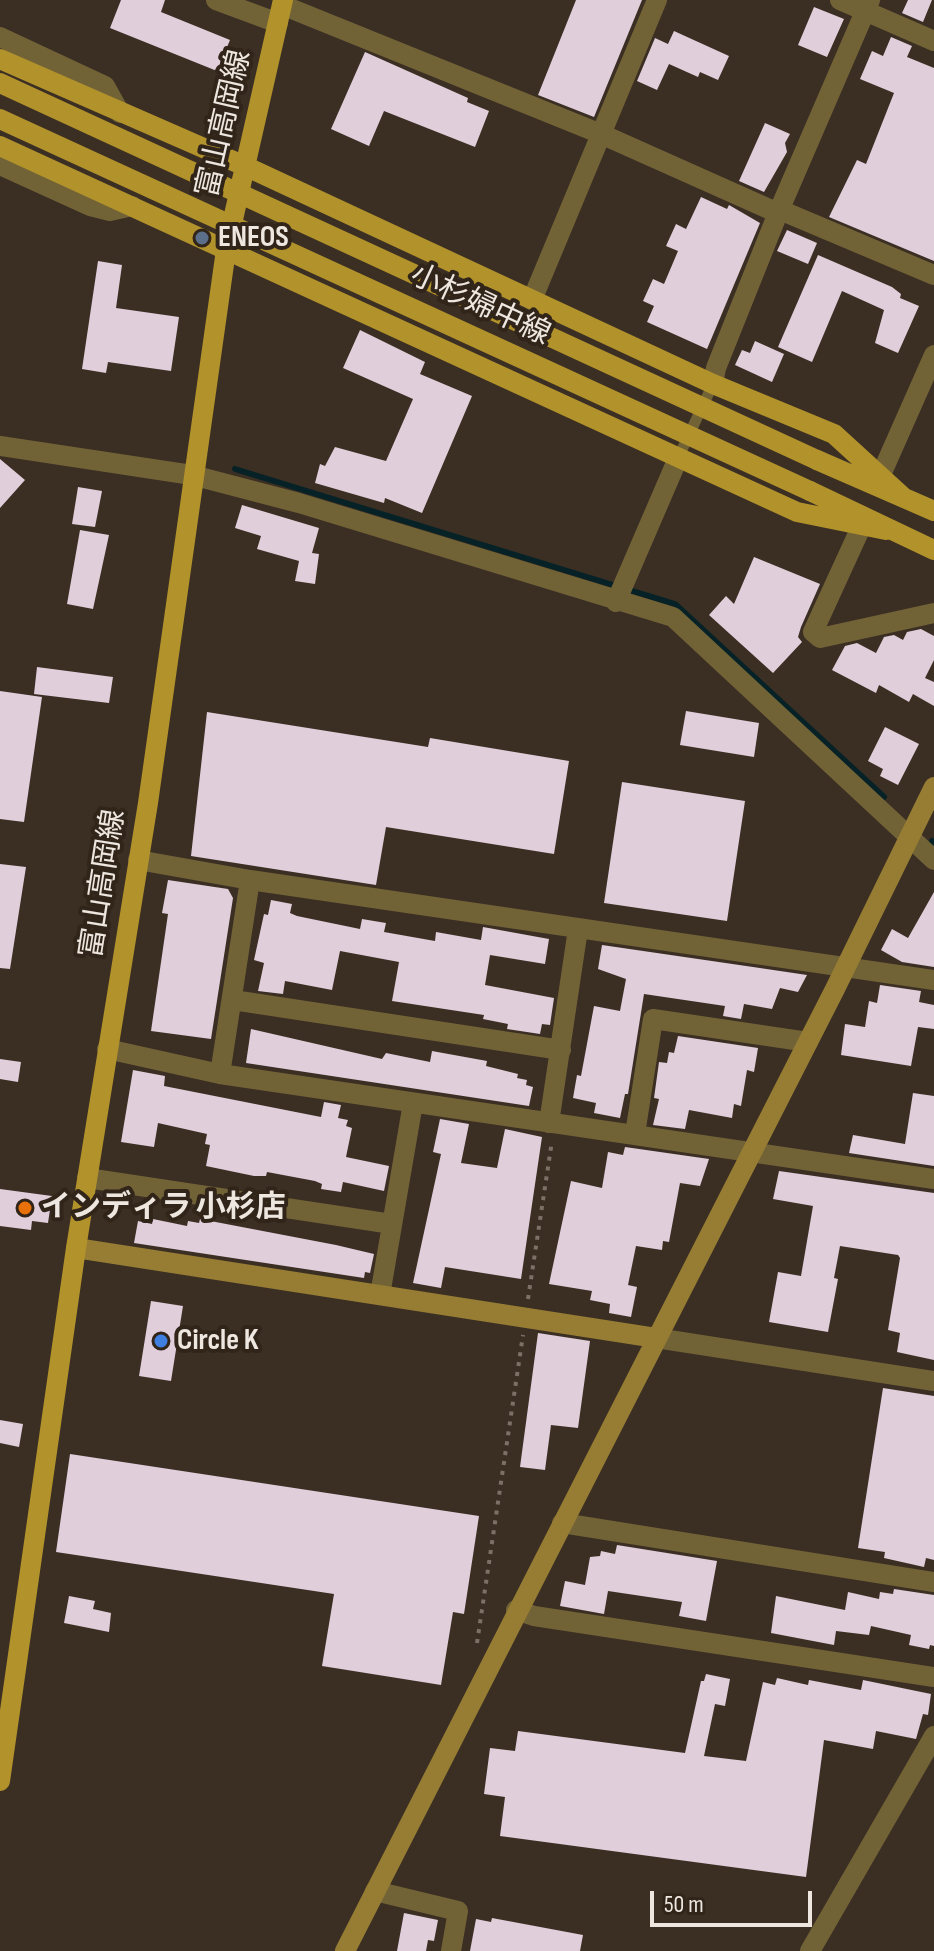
<!DOCTYPE html>
<html>
<head>
<meta charset="utf-8">
<style>
	body { margin:0 }
	#map { position:relative; width:934px; height:1951px; overflow:hidden; background:#3b2f24; font-family:"Sofia Sans Condensed",sans-serif }
	canvas { display:block }
	.scale { position:absolute; left:650px; top:1891px; width:162px; height:36px; box-sizing:border-box; border:4px solid #eee7e0; border-top:0; padding-left:10px; font-size:24px; line-height:28px; white-space:nowrap; color:#eee7e0; -webkit-text-stroke:6px #31251a; paint-order:stroke }
</style>
</head>
<body>
<div id="map">
<canvas width="934" height="1951"></canvas>
<div class="scale">50 m</div>
</div>
<script>
const ctx = document.querySelector('canvas').getContext('2d');
ctx.lineJoin = 'round';
function poly(rows) {
  const path = new Path2D();
  for (const r of rows) {
    path.moveTo(r[0], r[1]);
    for (let i = 2; i < r.length; i += 2) path.lineTo(r[i], r[i + 1]);
  }
  return path;
}
function trace(path, color, width, dash) {
  ctx.strokeStyle = color;
  ctx.lineWidth = width;
  ctx.lineCap = dash ? 'butt' : 'round';
  ctx.setLineDash(dash || []);
  ctx.stroke(path);
}
function fill(path, color) {
  ctx.fillStyle = color;
  ctx.fill(path, 'evenodd');
}
function drawText(font, color, halo, rows, align = 'center') {
  ctx.font = font + ' "Sofia Sans Condensed","Noto Sans JP",sans-serif';
  ctx.lineWidth = 8;
  ctx.setLineDash([]);
  ctx.textBaseline = 'middle';
  ctx.strokeStyle = halo;
  ctx.fillStyle = color;
  for (const [text, x, y, turn = 0] of rows) {
    ctx.save();
    ctx.translate(x, y);
    ctx.rotate((+turn || 0) * Math.PI / 180);
    ctx.textAlign = isNaN(turn) ? turn : align;
    if (halo) ctx.strokeText(text, 0, 0);
    ctx.fillText(text, 0, 0);
    ctx.restore();
  }
}
const stream = poly([
	[235,469,675,604,884,797],
	[932,841,934,842]
]);
const building = poly([
	[121,0,165,0,161,12,230,40,217,71,110,28],
	[576,0,642,0,594,117,538,95],
	[908,0,932,0,923,22,902,13],
	[814,7,844,19,827,57,798,45],
	[674,31,729,56,718,80,700,72,698,77,669,64,657,90,637,81,655,38,668,44],
	[891,37,912,46,907,57,934,68,934,261,829,217,857,160,866,164,894,93,860,79,872,51,883,56],
	[365,52,468,98,467,102,489,111,475,147,384,111,369,146,331,129],
	[765,123,790,134,785,143,787,152,764,192,739,181],
	[701,197,727,209,729,205,760,223,707,349,647,322,654,306,643,301,653,279,664,284,678,251,666,246,676,224,686,229],
	[787,230,817,243,808,264,777,251],
	[818,255,892,287,901,294,900,298,919,306,898,353,875,343,884,310,842,291,812,362,778,347],
	[98,261,122,265,116,308,179,317,171,371,108,362,106,373,82,369],
	[360,330,425,362,420,374,472,396,422,513,385,498,384,503,315,483,320,464,325,466,335,447,386,461,413,399,343,368],
	[755,341,784,354,772,382,735,365,742,350,750,353],
	[0,459,25,480,0,508],
	[78,487,102,491,95,527,72,524],
	[242,505,319,528,312,553,319,554,315,584,295,581,299,561,257,549,261,536,235,528],
	[80,530,109,535,93,609,67,604],
	[754,557,820,584,801,627,798,637,802,642,773,673,709,615,726,596,734,604],
	[921,629,934,636,934,660,925,678,934,682,934,706,913,694,909,702,879,685,876,693,832,670,845,646,857,643,876,653,884,637,894,635,903,640,907,632],
	[37,667,113,677,109,703,34,694],
	[0,691,42,697,24,822,0,819],
	[686,711,759,723,754,757,680,745],
	[207,712,428,747,430,738,569,761,554,854,386,827,376,885,191,856],
	[885,727,919,744,898,785,880,776,883,769,868,761],
	[622,782,745,801,727,921,604,903],
	[0,864,26,867,10,969,0,968],
	[168,880,228,889,233,898,211,1039,151,1031,168,914,162,913],
	[934,892,934,967,902,962,881,950,892,929,908,938],
	[271,900,292,904,290,913,297,916,360,929,362,919,386,923,384,932,435,941,436,932,481,940,483,927,549,939,545,964,490,955,485,985,554,998,550,1025,542,1024,540,1034,507,1029,508,1024,483,1019,484,1015,392,1001,399,962,340,951,332,990,285,981,283,994,258,991,264,963,254,960,264,914,268,915],
	[602,945,753,967,807,975,798,992,780,988,772,1009,744,1004,741,1019,723,1016,725,1006,644,994,628,1094,625,1094,620,1118,594,1113,596,1103,573,1098,577,1075,581,1076,594,1006,620,1011,626,979,598,969],
	[880,985,921,991,919,1002,934,1005,934,1029,918,1027,911,1066,841,1055,845,1024,865,1027,869,1001,877,1003],
	[251,1029,382,1059,386,1053,430,1062,432,1051,487,1061,486,1066,518,1074,517,1078,527,1080,526,1085,533,1087,529,1106,246,1063],
	[678,1036,758,1048,754,1072,747,1070,741,1106,734,1104,732,1118,689,1110,685,1129,653,1125,659,1099,654,1098,659,1062,667,1063,669,1052,674,1053],
	[0,1059,21,1062,18,1082,0,1079],
	[133,1070,165,1076,164,1086,321,1117,324,1102,341,1105,338,1118,348,1120,346,1126,352,1128,346,1157,389,1166,384,1191,343,1182,341,1192,321,1189,322,1184,315,1181,267,1172,266,1176,254,1176,206,1166,210,1145,205,1144,207,1134,158,1123,154,1147,121,1142],
	[913,1093,934,1096,934,1166,849,1153,853,1135,905,1144],
	[440,1119,469,1124,461,1163,497,1168,505,1129,542,1137,521,1279,445,1267,441,1288,413,1283,441,1154,433,1152],
	[625,1147,709,1159,700,1186,680,1183,669,1242,663,1241,662,1250,636,1246,628,1285,637,1287,631,1317,609,1313,610,1304,590,1300,592,1291,549,1284,571,1181,602,1188,608,1152,623,1155],
	[779,1171,934,1193,934,1360,897,1352,900,1333,888,1330,900,1258,898,1255,840,1246,834,1278,838,1279,828,1332,769,1322,778,1272,801,1276,813,1206,773,1199],
	[0,1189,52,1196,48,1223,32,1221,31,1230,0,1226],
	[153,1219,187,1226,188,1221,199,1223,200,1219,336,1245,374,1254,370,1273,365,1272,364,1278,134,1243,138,1221,152,1224],
	[151,1301,183,1306,171,1381,139,1376],
	[538,1333,590,1341,578,1428,551,1425,545,1470,520,1467],
	[883,1388,934,1396,934,1560,926,1558,924,1567,884,1558,885,1552,858,1548],
	[0,1420,23,1424,19,1447,0,1443],
	[70,1454,479,1516,464,1614,453,1612,441,1685,322,1666,334,1594,56,1552],
	[617,1545,717,1561,706,1621,679,1616,682,1602,608,1591,604,1614,560,1606,565,1581,585,1585,590,1557,600,1556,601,1551,615,1554],
	[894,1589,934,1595,934,1646,930,1645,929,1649,909,1645,911,1635,871,1626,869,1635,836,1631,834,1645,771,1633,776,1596,845,1610,848,1592,879,1599,880,1592,893,1594],
	[69,1596,95,1601,93,1609,111,1613,109,1632,64,1623],
	[706,1674,730,1679,725,1706,715,1704,704,1756,746,1761,763,1682,775,1685,777,1678,808,1685,809,1680,861,1690,863,1680,931,1694,928,1715,923,1714,916,1739,876,1731,873,1749,824,1740,806,1877,500,1836,505,1797,484,1794,490,1748,515,1751,518,1731,685,1753,701,1681,704,1681],
	[404,1913,438,1920,434,1941,428,1940,426,1951,397,1951],
	[492,1918,583,1935,580,1951,470,1951,476,1919,491,1922]
]);
const path = poly([
	[528,1299,552,1141],
	[477,1643,523,1335]
]);
const lane = poly([
	[679,456,713,384]
]);
const street = poly([
	[216,0,278,23],
	[840,0,934,41],
	[282,5,601,134,778,213],
	[0,37,105,86,120,113],
	[0,165,90,206,110,211,132,206],
	[780,210,934,275],
	[532,300,657,0],
	[713,384,716,368,778,213,870,0],
	[0,446,192,475,299,503,673,617,934,860],
	[880,477,934,355],
	[862,525,813,632,820,638,934,613],
	[616,602,679,456],
	[138,860,250,880,934,980],
	[233,1000,561,1050],
	[107,1049,220,1074,934,1179],
	[220,1074,250,880],
	[549,1123,578,929],
	[635,1134,653,1019,808,1042],
	[87,1178,392,1224],
	[380,1295,413,1103],
	[656,1338,934,1381],
	[562,1523,934,1582],
	[516,1610,534,1616,934,1677],
	[375,1891,458,1911,451,1951],
	[810,1951,934,1736]
]);
const secondary = poly([
	[76,1248,656,1338],
	[345,1951,835,989,934,787]
]);
const primary = poly([
	[0,59,247,167,713,384,834,434,904,498],
	[0,146,797,512,886,530],
	[817,460,934,511],
	[810,491,934,550],
	[0,1781,76,1248,148,803,226,250,283,0]
]);
const primaryBridge = poly([
	[0,83,817,460],
	[0,119,810,491]
]);
const markers = [
	[202,238,8,"#5c6f8a"],
	[25,1208,8,"#e8710a"],
	[161,1341,8,"#3f7fe0"]
];
const streetNames = [
	["富山高岡線",225,124,-77],
	["小杉婦中線",480,306,25],
	["富山高岡線",104,884,-81]
];
const poiNames = [
	["ENEOS",218,238],
	["インディラ 小杉店",41,1208],
	["Circle K",177,1341]
];
trace(stream, '#072226', 6);
fill(building, '#e0cedb');
trace(path, '#7b7167', 4, [4, 6]);
trace(lane, '#726337', 11);
trace(street, '#726337', 20);
trace(secondary, '#967d33', 20);
trace(primary, '#b2922b', 20);
trace(primaryBridge, '#b2922b', 20);
for (const [x, y, r, color] of markers) {
  const dot = new Path2D();
  dot.arc(x, y, r, 0, 2 * Math.PI);
  ctx.fillStyle = color;
  ctx.fill(dot);
  trace(dot, '#31251a', 3);
}
drawText('30px', '#eee7e0', '#31251a', streetNames);
drawText('bold 30px', '#eee7e0', '#31251a', poiNames, 'left');
</script>
</body>
</html>
